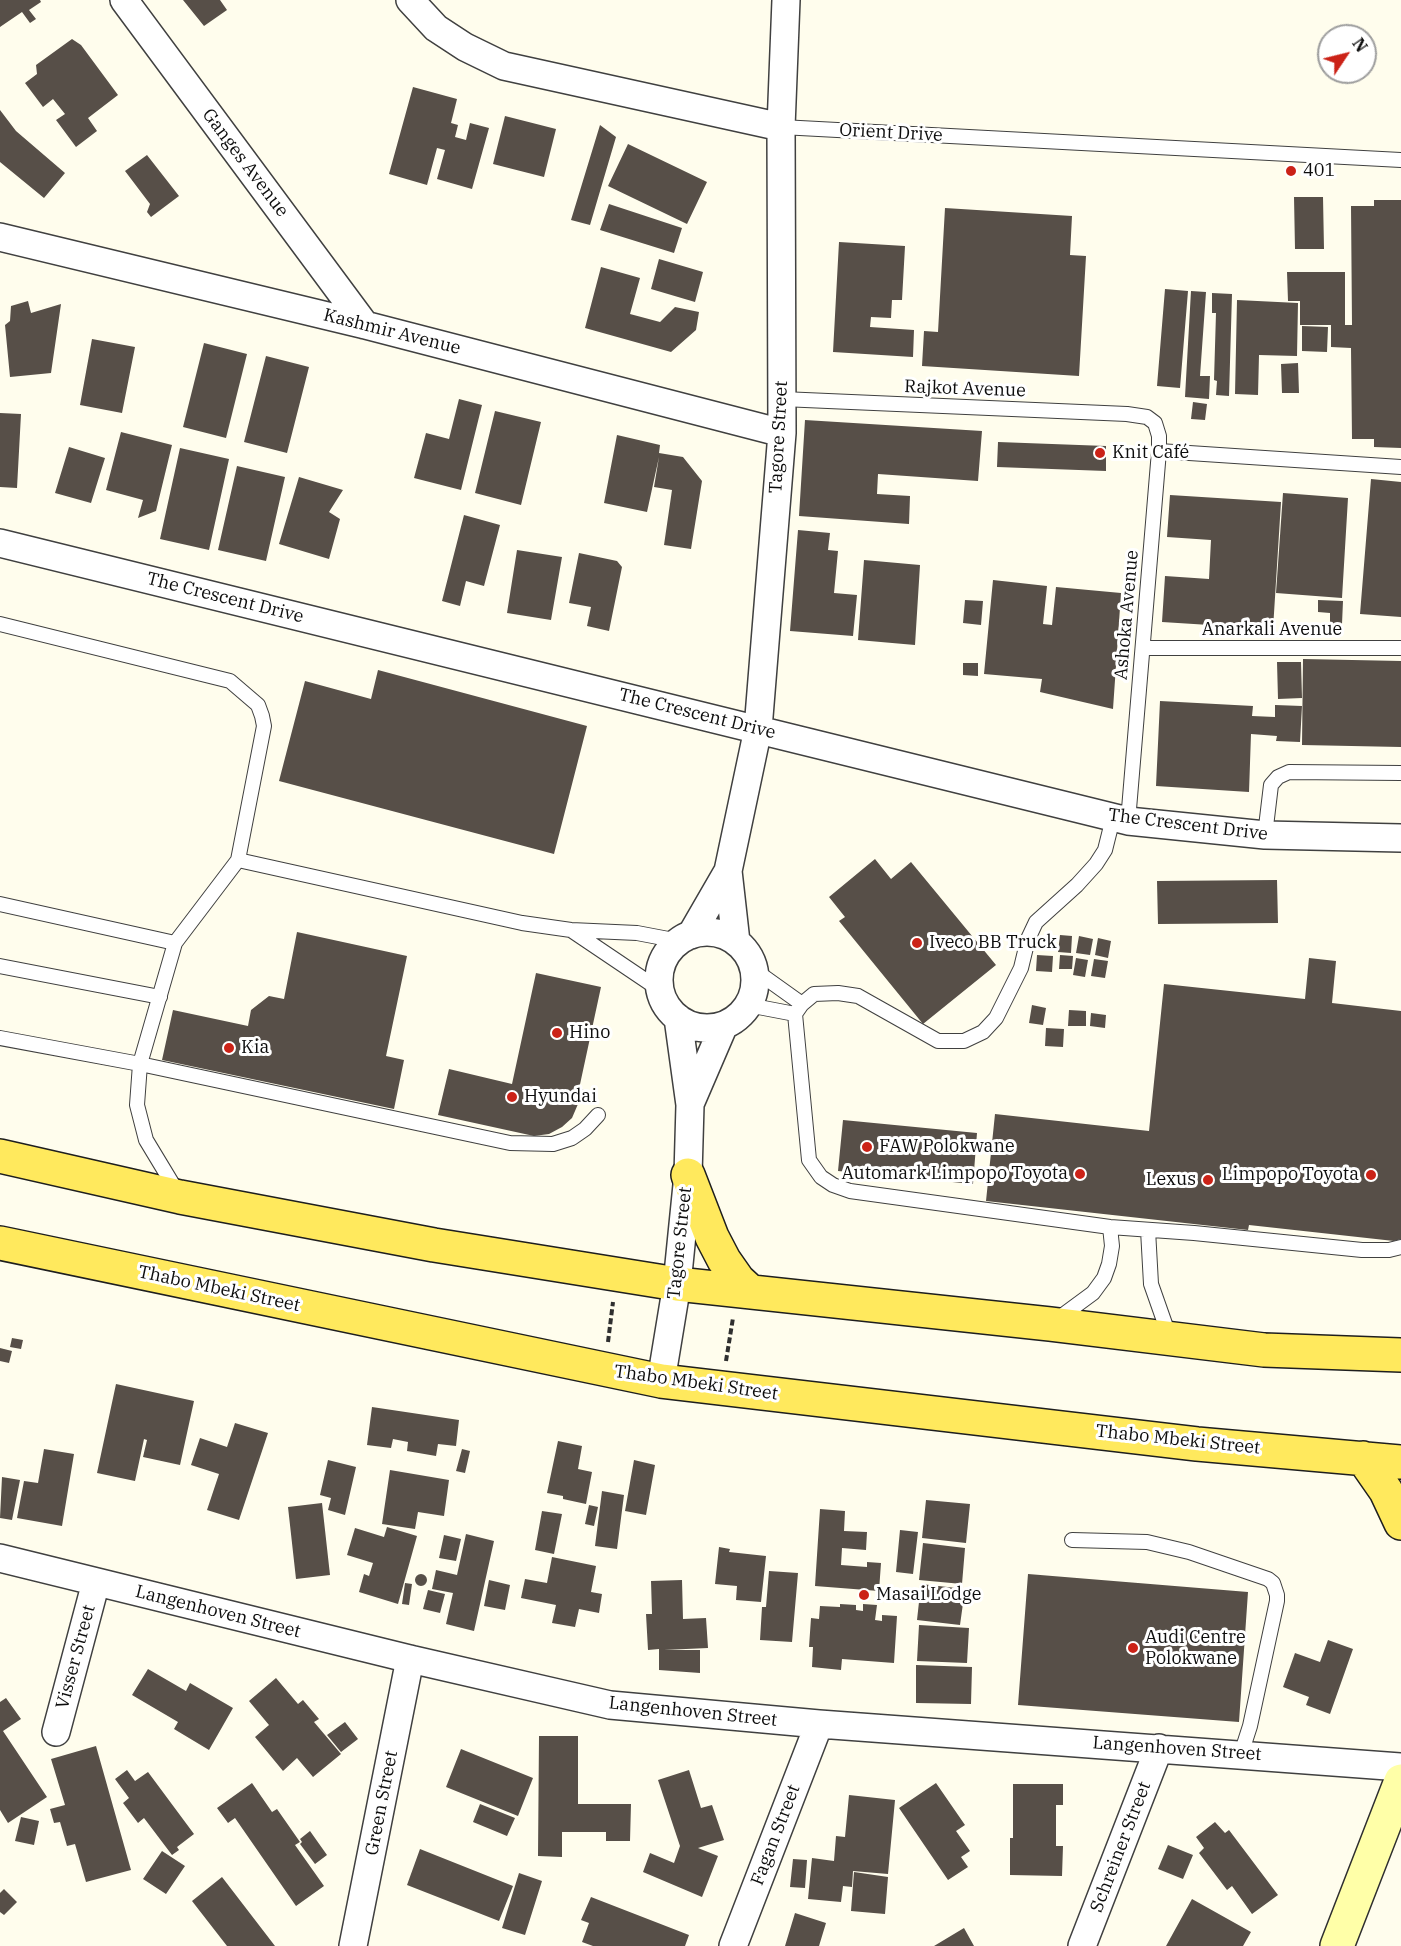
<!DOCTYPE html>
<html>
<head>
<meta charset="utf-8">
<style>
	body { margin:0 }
	#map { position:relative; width:1401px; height:1946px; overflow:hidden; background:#fffded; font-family:"IBM Plex Serif",serif }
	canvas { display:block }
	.north { position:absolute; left:1317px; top:24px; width:60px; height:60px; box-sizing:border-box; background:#fff; border:2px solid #9e9e9e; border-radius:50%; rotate:55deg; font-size:16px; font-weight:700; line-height:24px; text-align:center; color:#0d0d0d }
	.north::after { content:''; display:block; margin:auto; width:21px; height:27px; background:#cb2217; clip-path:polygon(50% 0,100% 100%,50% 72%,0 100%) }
</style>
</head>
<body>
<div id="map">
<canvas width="1401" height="1946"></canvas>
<div class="north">N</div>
</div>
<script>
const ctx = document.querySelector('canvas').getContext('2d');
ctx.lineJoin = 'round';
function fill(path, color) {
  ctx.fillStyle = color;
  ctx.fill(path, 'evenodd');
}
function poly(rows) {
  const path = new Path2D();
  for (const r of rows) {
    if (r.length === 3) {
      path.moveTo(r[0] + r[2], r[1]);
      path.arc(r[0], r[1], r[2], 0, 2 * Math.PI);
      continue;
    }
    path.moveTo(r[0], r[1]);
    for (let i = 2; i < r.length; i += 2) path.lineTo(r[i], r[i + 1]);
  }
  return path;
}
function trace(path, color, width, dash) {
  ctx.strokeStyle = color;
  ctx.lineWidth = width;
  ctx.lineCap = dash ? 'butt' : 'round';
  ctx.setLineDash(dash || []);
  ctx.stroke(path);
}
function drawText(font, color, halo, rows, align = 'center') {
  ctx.font = font + ' "IBM Plex Serif",serif';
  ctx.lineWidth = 6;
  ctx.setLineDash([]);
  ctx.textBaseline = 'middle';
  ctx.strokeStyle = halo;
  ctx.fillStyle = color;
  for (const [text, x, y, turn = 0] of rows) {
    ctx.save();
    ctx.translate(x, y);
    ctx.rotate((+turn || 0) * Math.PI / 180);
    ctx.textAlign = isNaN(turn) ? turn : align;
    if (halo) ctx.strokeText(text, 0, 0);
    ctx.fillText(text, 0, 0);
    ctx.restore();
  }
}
const building = poly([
	[0,0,40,0,41,2,29,10,36,19,30,23,22,12,0,27],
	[183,0,220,0,227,10,204,26],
	[72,39,81,45,118,95,88,118,97,131,76,147,56,120,65,114,53,99,43,107,25,83,37,74,36,65],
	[413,87,457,99,451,123,458,125,455,137,466,140,470,123,489,128,472,189,437,179,445,150,437,148,427,185,389,174],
	[0,110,16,131,65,173,44,198,0,162],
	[505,116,556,129,544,177,493,164],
	[600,125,616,137,590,225,571,220],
	[628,144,707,182,687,224,608,186],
	[147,155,179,196,151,217,147,212,150,204,125,171],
	[1294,197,1323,197,1324,249,1295,249],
	[1374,200,1401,200,1401,448,1374,447,1374,439,1352,439,1351,348,1331,347,1331,325,1300,325,1300,301,1288,301,1287,272,1345,272,1345,325,1352,325,1351,206,1374,206],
	[609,204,682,228,674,253,600,230],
	[945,208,1072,216,1070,255,1086,256,1079,376,922,366,924,331,938,332],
	[839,242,905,246,902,300,892,300,891,318,871,317,870,327,914,330,913,357,833,352],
	[659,259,703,272,695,302,651,289],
	[601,267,640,278,630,314,660,322,675,307,699,312,696,330,671,352,585,328],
	[1165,289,1188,291,1180,388,1157,386],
	[1191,291,1206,292,1200,376,1210,376,1209,399,1185,397],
	[1212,293,1232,294,1229,396,1216,395,1217,381,1214,380,1216,313,1212,313],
	[1237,300,1298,303,1297,356,1259,355,1258,395,1235,394],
	[28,301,31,313,61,304,51,373,10,377,5,325,10,321,11,306],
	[1302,326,1328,327,1327,352,1302,351],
	[92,339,135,347,122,413,80,405],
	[204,343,247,354,226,438,183,427],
	[266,356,309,367,287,453,244,442],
	[1298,363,1299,393,1282,393,1281,364],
	[459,399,482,405,461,490,414,478,426,433,449,439],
	[1193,402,1207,404,1205,420,1191,419],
	[495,411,541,422,521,505,475,493],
	[0,413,21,414,17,488,0,487],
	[805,420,982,431,978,481,878,474,877,494,910,496,909,524,799,516],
	[121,432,172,445,156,511,138,518,143,500,106,490],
	[617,435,660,445,659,453,683,457,702,481,691,549,664,545,672,490,654,487,659,457,647,512,604,503],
	[998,442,1106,446,1106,471,997,467],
	[69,447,105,458,91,503,55,493],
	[180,448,229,459,209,550,160,539],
	[237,466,285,477,266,561,218,550],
	[299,477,343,490,329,512,340,519,329,559,279,544],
	[1371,479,1401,482,1401,617,1360,614],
	[1283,493,1348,498,1342,598,1276,593],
	[1170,495,1281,502,1273,629,1162,622,1165,576,1209,579,1211,540,1167,537],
	[464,515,500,525,484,586,466,581,460,606,442,601],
	[798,530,830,533,828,550,838,551,834,593,857,595,853,636,790,631],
	[517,550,562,557,551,620,507,613],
	[579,553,617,561,622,567,609,631,587,626,591,607,569,603],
	[864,560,920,565,915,645,858,640],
	[993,580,1047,586,1043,624,1052,625,1056,587,1121,593,1113,709,1040,692,1042,679,984,674],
	[965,600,983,601,981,625,963,623],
	[1318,600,1343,601,1342,624,1330,624,1330,613,1318,612],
	[1303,659,1401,661,1401,747,1302,745],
	[1277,662,1301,662,1302,698,1278,699],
	[963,663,978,663,978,676,963,675],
	[378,670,587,726,554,854,279,781,305,681,371,699],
	[1160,701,1253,706,1252,716,1275,717,1275,705,1302,706,1300,742,1276,741,1277,736,1251,734,1249,792,1156,786],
	[875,859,891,879,911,862,996,965,923,1024,839,921,845,917,829,897],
	[1277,880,1278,923,1158,924,1157,881],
	[297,932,407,956,386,1056,404,1060,394,1109,162,1060,173,1010,248,1026,251,1010,269,996,284,999],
	[1060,935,1072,936,1071,953,1058,952],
	[1079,936,1093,939,1090,955,1076,953],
	[1098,938,1111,941,1108,958,1095,955],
	[1037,955,1053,956,1052,972,1036,971],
	[1060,955,1073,956,1072,969,1059,969],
	[1076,958,1088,960,1085,977,1073,975],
	[1309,958,1336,961,1332,1003,1401,1011,1401,1239,1394,1241,1249,1225,1248,1230,986,1201,995,1114,1149,1131,1164,984,1305,999],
	[1094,959,1108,961,1105,978,1091,976],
	[536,973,601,987,579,1089,584,1090,572,1118,562,1127,549,1134,534,1136,438,1115,449,1069,512,1084],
	[1032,1005,1046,1008,1043,1025,1029,1023],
	[1069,1010,1086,1011,1086,1026,1068,1026],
	[1091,1013,1106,1015,1105,1028,1090,1026],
	[1046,1028,1064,1029,1063,1047,1045,1046],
	[843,1120,977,1133,973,1184,838,1171],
	[12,1338,23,1340,21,1349,10,1347],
	[0,1348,12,1351,9,1363,0,1361],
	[116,1384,194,1401,180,1465,143,1457,147,1440,144,1439,135,1481,97,1473],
	[372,1407,459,1420,456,1446,438,1444,436,1456,407,1451,408,1442,393,1439,391,1448,367,1445],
	[235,1423,268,1433,239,1520,207,1510,219,1474,191,1465,200,1438,227,1447],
	[558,1441,582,1446,578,1469,592,1472,586,1504,563,1499,563,1496,547,1493],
	[44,1449,74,1454,62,1526,17,1518,24,1481,38,1483],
	[462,1449,470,1451,465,1473,456,1471],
	[328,1460,356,1467,345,1515,328,1510,331,1498,320,1495],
	[634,1460,655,1465,646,1515,625,1511],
	[390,1470,449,1480,444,1516,418,1512,415,1529,382,1524],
	[2,1477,20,1480,12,1520,0,1518],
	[602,1491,624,1495,617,1549,595,1546],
	[926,1500,970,1504,966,1543,922,1538],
	[322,1503,330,1575,296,1579,288,1507],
	[589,1505,598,1507,594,1526,585,1524],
	[820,1509,845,1511,844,1531,867,1532,866,1550,842,1548,841,1565,867,1567,867,1562,881,1563,879,1591,815,1586],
	[542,1511,562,1514,554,1554,535,1550],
	[387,1527,417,1536,398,1604,359,1592,364,1574,369,1576,373,1563,347,1555,355,1528,384,1537],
	[900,1530,918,1532,913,1574,896,1572],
	[466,1534,494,1541,474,1631,446,1624,453,1593,432,1589,436,1570,457,1575],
	[444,1535,461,1539,456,1561,439,1558],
	[923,1543,965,1548,962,1584,919,1580],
	[719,1547,730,1549,729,1552,766,1556,761,1602,736,1600,737,1586,715,1584],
	[552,1557,596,1566,591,1592,602,1594,599,1613,579,1609,575,1627,552,1623,556,1605,521,1598,525,1579,547,1583],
	[769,1571,798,1573,792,1642,760,1640,762,1607,766,1607],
	[1028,1574,1248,1592,1239,1722,1018,1705],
	[421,1580,6],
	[489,1580,510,1585,505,1610,484,1606],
	[682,1580,683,1619,706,1618,708,1648,664,1650,700,1650,700,1673,659,1670,659,1649,648,1650,646,1614,652,1614,651,1581],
	[405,1583,412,1584,409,1605,402,1604],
	[921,1584,965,1589,960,1625,917,1620],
	[428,1590,445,1594,440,1613,423,1609],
	[840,1604,856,1605,856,1610,863,1611,863,1604,877,1605,875,1620,882,1621,882,1615,897,1616,894,1663,842,1659,841,1670,812,1667,813,1647,809,1647,811,1618,819,1619,820,1606,840,1607],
	[919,1625,969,1628,967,1663,917,1661],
	[1328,1640,1353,1649,1330,1714,1306,1705,1309,1697,1283,1687,1295,1653,1320,1662],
	[916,1665,972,1667,971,1704,916,1703],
	[148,1669,186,1691,190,1683,233,1708,209,1750,174,1729,178,1722,132,1695],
	[276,1678,298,1704,303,1700,319,1719,314,1722,341,1754,313,1777,297,1758,283,1771,255,1737,269,1725,249,1701],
	[6,1698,21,1719,3,1731,47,1797,8,1823,0,1810,0,1702],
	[345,1722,358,1739,341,1752,327,1735],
	[539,1736,578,1736,578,1804,631,1804,630,1841,606,1841,606,1832,562,1832,562,1857,538,1856],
	[96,1746,131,1870,86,1882,75,1844,67,1846,60,1822,54,1823,50,1809,65,1805,51,1759],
	[461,1749,533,1778,518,1816,446,1787],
	[127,1770,135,1781,148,1772,194,1834,177,1847,179,1850,172,1855,144,1818,138,1823,123,1803,129,1798,115,1779],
	[689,1770,701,1808,712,1805,724,1840,698,1848,718,1856,702,1897,643,1872,650,1853,674,1863,680,1846,658,1780],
	[252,1783,272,1812,277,1809,300,1842,295,1845,324,1886,296,1906,235,1818,228,1823,217,1808],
	[936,1783,965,1825,956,1831,970,1851,961,1857,968,1867,948,1880,899,1808],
	[1013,1784,1063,1784,1063,1805,1056,1805,1056,1846,1063,1846,1062,1876,1010,1875,1010,1838,1013,1838],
	[849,1795,895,1800,888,1874,853,1871,852,1887,843,1886,841,1902,808,1899,812,1858,834,1861,836,1836,845,1837],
	[480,1804,515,1818,507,1836,473,1822],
	[21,1817,39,1821,34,1845,15,1841],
	[1215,1822,1225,1833,1229,1830,1278,1895,1252,1914,1232,1886,1227,1890,1199,1853,1204,1848,1196,1837],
	[310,1831,327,1855,315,1864,300,1844,302,1842,300,1839],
	[1168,1845,1193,1855,1183,1879,1158,1869],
	[420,1849,513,1886,499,1921,407,1885],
	[162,1851,185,1866,166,1894,143,1879],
	[793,1859,807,1860,805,1888,790,1887],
	[854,1872,888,1877,885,1914,851,1911],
	[519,1873,542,1881,525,1935,502,1928],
	[222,1877,275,1946,227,1946,192,1901],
	[4,1889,17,1902,4,1915,0,1912,0,1893],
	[591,1897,689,1935,685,1946,593,1946,582,1942,589,1923,581,1920],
	[1192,1899,1251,1932,1243,1946,1166,1946],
	[795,1913,826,1923,819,1946,785,1946],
	[964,1928,974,1946,934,1946]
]);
const path = poly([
	[608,1342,613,1302],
	[726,1361,733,1318]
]);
const lane = poly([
	[781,127,1401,160],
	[782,399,1127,414,1147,417,1155,423,1159,436,1159,451,1128,821],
	[1159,451,1401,467],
	[0,624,230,681,258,705,262,716,264,726,238,860,175,943,140,1064,137,1105,146,1140,178,1193],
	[1143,648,1401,648],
	[1113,818,1105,850,1096,864,1077,885,1036,922,1028,939,1021,968,996,1018,983,1032,964,1041,938,1041,858,996,838,993,814,994,802,1004,795,1014,809,1160,821,1177,833,1185,850,1191,1110,1227,1194,1233,1362,1250,1389,1250,1401,1247],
	[1265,835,1271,785,1278,777,1289,772,1401,773],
	[238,860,522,923,571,930,637,933,679,941],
	[0,904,175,943],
	[571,930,660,990],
	[0,966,160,997],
	[753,969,802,1004],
	[748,1005,795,1014],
	[0,1038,140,1064,510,1143,553,1144,572,1138,585,1129,598,1115],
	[1148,1230,1151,1284,1170,1338],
	[1055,1321,1093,1293,1104,1278,1109,1264,1112,1246,1110,1227],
	[1072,1540,1147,1542,1189,1552,1268,1579,1273,1583,1277,1595,1277,1601,1250,1726,1241,1754]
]);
const street = poly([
	[124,0,365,325],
	[410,0,436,28,465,47,504,66,781,127],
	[0,237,365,325,782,433],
	[0,543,1128,821,1265,835,1401,838],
	[728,871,736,942],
	[707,980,48],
	[691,935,728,871,758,729,782,433,781,127,786,0],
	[690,1104,724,1025],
	[661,1381,677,1284,688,1175,690,1105,678,1018],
	[0,1558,410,1659,610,1705,819,1724,1401,1767],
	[56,1732,96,1582],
	[353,1946,410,1659],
	[733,1946,819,1724],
	[1082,1946,1159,1748]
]);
const secondary = poly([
	[1337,1946,1401,1781]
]);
const primary = poly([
	[0,1156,180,1197,434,1245,677,1284,1050,1324,1264,1350,1401,1355],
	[688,1175,712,1237,724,1260,738,1280,751,1292],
	[0,1243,661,1381,1197,1444,1401,1462],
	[1363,1458,1386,1491,1401,1523]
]);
const markers = [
	[1291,171,6,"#cb2217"],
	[1100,453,6,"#cb2217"],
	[917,943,6,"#cb2217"],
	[557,1033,6,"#cb2217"],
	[229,1048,6,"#cb2217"],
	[512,1097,6,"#cb2217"],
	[867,1147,6,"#cb2217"],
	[1080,1174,6,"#cb2217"],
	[1371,1175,6,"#cb2217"],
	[1208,1180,6,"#cb2217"],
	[864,1595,6,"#cb2217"],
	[1133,1648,6,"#cb2217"]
];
const streetNames = [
	["Orient Drive",891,133,3],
	["Ganges Avenue",245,163,53],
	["Kashmir Avenue",392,332,14],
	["Rajkot Avenue",965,389,2],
	["Tagore Street",779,437,-87],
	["The Crescent Drive",225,598,14],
	["Ashoka Avenue",1127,615,-85],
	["Anarkali Avenue",1272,630],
	["The Crescent Drive",697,714,14],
	["The Crescent Drive",1188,825,7],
	["Tagore Street",680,1243,-84],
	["Thabo Mbeki Street",219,1289,12],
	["Thabo Mbeki Street",696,1383,8],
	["Thabo Mbeki Street",1178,1440,6],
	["Langenhoven Street",218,1612,14],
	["Visser Street",76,1657,-75],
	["Langenhoven Street",693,1712,6],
	["Langenhoven Street",1177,1749,4],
	["Green Street",382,1803,-79],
	["Fagan Street",776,1835,-69],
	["Schreiner Street",1121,1847,-69]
];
const poiNames = [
	["401",1303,171],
	["Knit Café",1112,453],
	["Iveco BB Truck",929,943],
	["Hino",569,1033],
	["Kia",241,1048],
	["Hyundai",524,1097],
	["FAW Polokwane",879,1147],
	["Automark Limpopo Toyota",1068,1174,"right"],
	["Limpopo Toyota",1359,1175,"right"],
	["Lexus",1196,1180,"right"],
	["Masai Lodge",876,1595],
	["Audi Centre",1145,1638],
	["Polokwane",1145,1659]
];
fill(building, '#574f48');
trace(lane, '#404040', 16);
trace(street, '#404040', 30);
trace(secondary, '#2f2f2f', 36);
trace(primary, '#1e1e1e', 36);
trace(path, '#2f2f2f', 4, [6, 3]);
trace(lane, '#fff', 14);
trace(street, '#fff', 27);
trace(secondary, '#ffffa8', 33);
trace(primary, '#ffe95d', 33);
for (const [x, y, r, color] of markers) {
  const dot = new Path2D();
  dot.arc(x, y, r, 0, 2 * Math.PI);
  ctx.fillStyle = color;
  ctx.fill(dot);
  trace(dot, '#fff', 2);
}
drawText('18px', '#0d0d0d', '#fff', streetNames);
drawText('18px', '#0d0d0d', '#fff', poiNames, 'left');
</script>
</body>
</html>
